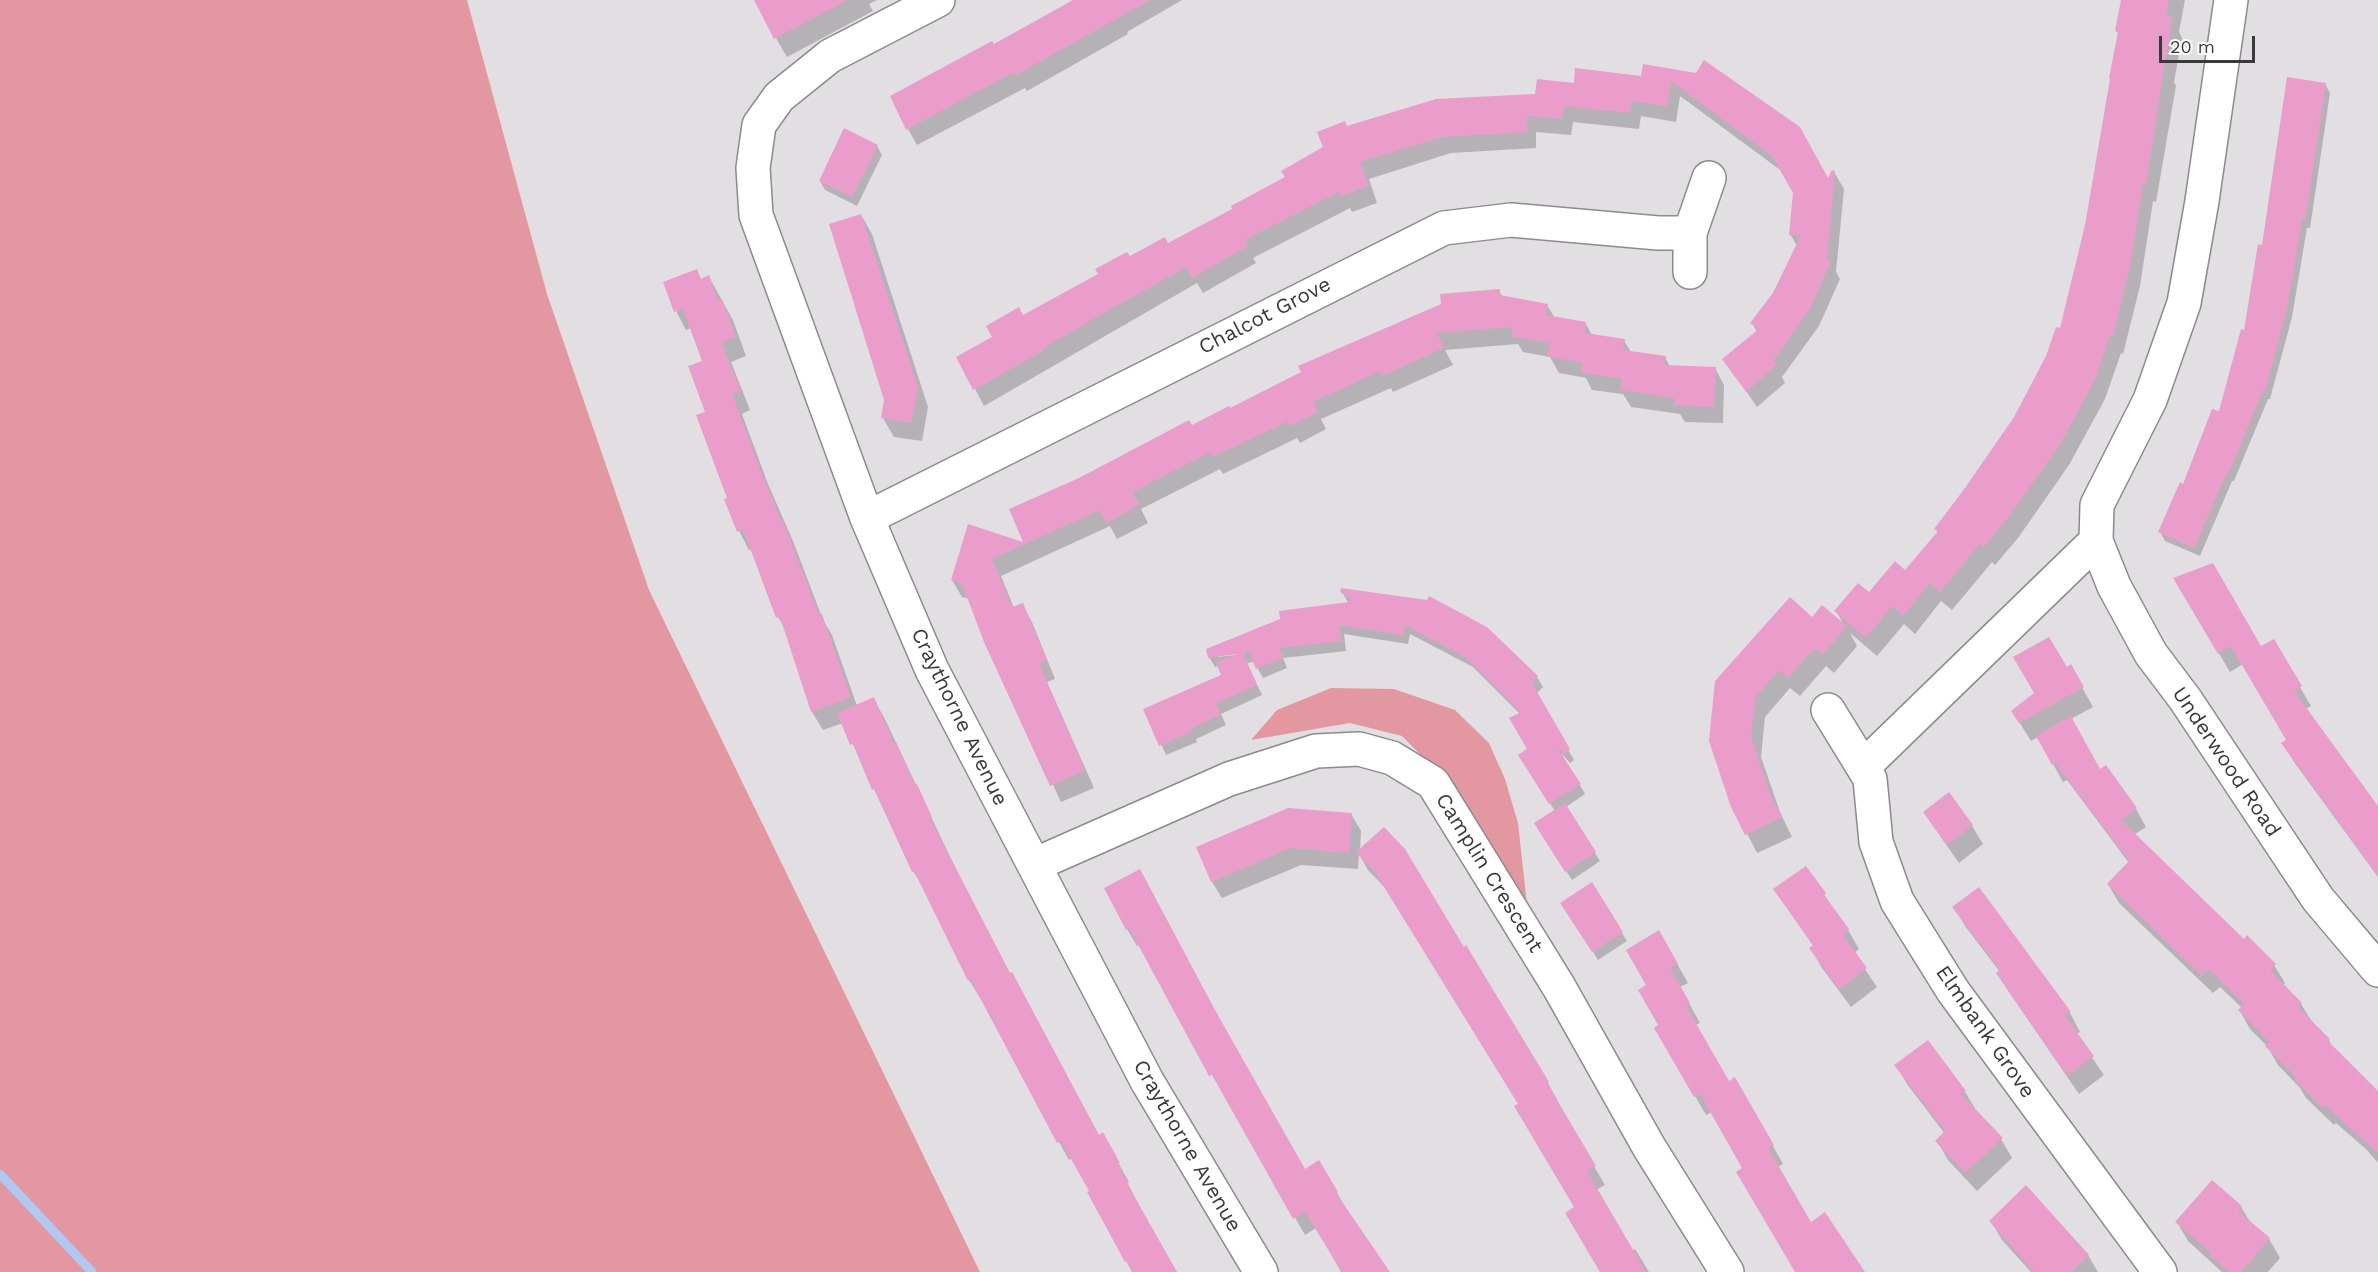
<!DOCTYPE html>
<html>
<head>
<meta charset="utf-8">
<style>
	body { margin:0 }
	#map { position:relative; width:2378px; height:1272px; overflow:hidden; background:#e2dfe3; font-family:"Work Sans",sans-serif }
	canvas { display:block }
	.scale { position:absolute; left:2159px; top:36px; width:96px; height:27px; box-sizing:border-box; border:3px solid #3a393a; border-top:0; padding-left:8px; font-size:18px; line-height:21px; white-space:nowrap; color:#3a393a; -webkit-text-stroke:4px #fff; paint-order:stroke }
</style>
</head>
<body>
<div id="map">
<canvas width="2378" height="1272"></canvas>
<div class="scale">20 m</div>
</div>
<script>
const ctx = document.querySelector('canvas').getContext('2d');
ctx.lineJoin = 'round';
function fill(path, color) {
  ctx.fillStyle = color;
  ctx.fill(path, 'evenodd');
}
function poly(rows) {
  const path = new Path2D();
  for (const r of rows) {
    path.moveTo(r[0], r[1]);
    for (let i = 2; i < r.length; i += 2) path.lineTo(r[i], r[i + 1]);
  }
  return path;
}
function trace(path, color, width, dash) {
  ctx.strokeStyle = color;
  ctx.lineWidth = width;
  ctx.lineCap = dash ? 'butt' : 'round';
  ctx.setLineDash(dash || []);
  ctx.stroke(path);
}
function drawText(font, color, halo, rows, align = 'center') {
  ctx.font = font + ' "Work Sans",sans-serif';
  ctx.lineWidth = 4.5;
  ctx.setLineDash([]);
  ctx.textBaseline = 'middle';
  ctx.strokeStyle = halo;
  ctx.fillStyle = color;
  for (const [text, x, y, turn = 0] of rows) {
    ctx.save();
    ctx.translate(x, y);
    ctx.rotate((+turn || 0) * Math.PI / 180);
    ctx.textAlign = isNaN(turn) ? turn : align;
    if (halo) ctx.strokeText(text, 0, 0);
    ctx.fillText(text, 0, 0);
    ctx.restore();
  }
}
const green = poly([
	[0,0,467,0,547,294,649,590,980,1272,0,1272],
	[1331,688,1394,689,1455,710,1489,743,1505,779,1518,823,1527,905,1459,794,1402,736,1350,723,1251,740,1277,710]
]);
const shadow = poly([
	[772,0,877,0,869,4,873,11,787,57,776,38],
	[1076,0,1182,0,1127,32,1128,34,1027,91,1025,88,917,145,908,129,993,46],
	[2122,0,2185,0,2179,32,2182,38,2174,82,2176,86,2156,202,2153,201,2140,286,2123,354,2121,353,2105,399,2069,465,2018,538,1995,565,1992,562,1952,610,1941,601,1915,634,1904,624,1877,656,1850,633,1857,646,1834,673,1826,666,1800,696,1790,688,1765,717,1761,757,1780,812,1792,837,1757,853,1733,806,1711,741,1812,619,1844,625,1836,611,1905,572,1938,533,1936,529,1967,488,2015,418,2061,330,2086,226,2119,35,2116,31],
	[1697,74,1829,181,1834,172,1844,189,1836,272,1840,279,1819,326,1782,377,1785,383,1757,407,1724,359,1757,332,1752,323,1774,294,1797,246,1790,234,1794,192,1783,172,1680,96,1676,122,1641,116,1639,129,1573,122,1571,135,1536,132,1536,148,1451,153,1369,179,1377,203,1352,212,1350,208,1253,258,1256,263,1203,293,1197,283,984,406,958,357,994,337,1023,317,1129,258,1168,245,1234,209,1287,178,1348,128,1536,95,1575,84],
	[2325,84,2330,93,2310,228,2307,228,2292,317,2270,399,2268,399,2234,481,2232,481,2200,556,2165,541,2160,532,2220,413,2246,332,2263,246],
	[877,146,882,155,857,206,825,190,820,181],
	[861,215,872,234,928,407,922,441,894,437,883,418,886,400],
	[709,277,733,320,746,356,731,362,750,410,742,414,768,484,793,541,823,620,832,635,857,706,873,699,884,717,962,882,1010,974,1099,1136,1102,1134,1129,1182,1127,1183,1148,1222,1177,1272,1132,1272,1091,1191,1072,1158,1069,1160,1059,1142,981,997,980,998,969,980,924,889,913,871,843,723,823,730,812,712,787,632,778,617,752,549,749,550,739,531,707,412,703,362,691,328,686,330,676,311,701,280],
	[1499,291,1503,297,1547,305,1555,318,1586,324,1592,335,1624,341,1631,352,1665,357,1670,367,1715,368,1724,385,1723,423,1685,422,1680,414,1631,407,1623,394,1592,390,1586,378,1559,373,1550,357,1523,352,1518,344,1445,350,1453,365,1393,392,1391,388,1321,419,1326,429,1300,443,1297,438,1223,474,1220,469,1141,509,1148,523,1117,539,1110,526,1001,576,1014,608,1022,605,1032,622,1055,679,1047,682,1094,788,1061,802,985,641,970,599,962,597,952,580,969,526,1025,544,1011,510,1229,410],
	[2175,579,2260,648,2273,641,2311,706,2306,709,2378,808,2378,877,2294,762,2283,743,2287,740,2243,664,2230,672],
	[1342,592,1486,628,1537,677,1543,687,1536,694,1574,760,1570,763,1561,753,1585,794,1566,807,1600,861,1572,880,1541,832,1555,811,1525,765,1529,750,1520,714,1473,667,1410,634,1408,644,1344,634,1346,651,1283,658,1287,668,1263,678,1254,662,1247,663,1262,695,1221,714,1226,725,1196,739,1197,742,1166,755,1145,710,1223,676,1219,666,1215,667,1209,657,1349,604],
	[1244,651,1244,654,1217,657,1224,654],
	[2070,666,2093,707,2071,719,2100,771,2136,809,2146,827,2134,835,2244,941,2274,965,2285,983,2283,985,2301,1004,2312,1022,2329,1040,2334,1050,2378,1095,2378,1163,2367,1150,2336,1123,2334,1125,2306,1098,2300,1088,2278,1065,2267,1046,2250,1029,2240,1011,2242,1008,2220,987,2213,993,2119,903,2108,884,2129,863,2067,780,2063,782,2038,737,2031,741,2013,712],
	[1924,813,1972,826,1983,844,1959,863],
	[1351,814,1361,831,1360,850,1548,1083,1558,1101,1556,1102,1605,1185,1596,1190,1632,1251,1635,1249,1649,1272,1601,1272,1576,1208,1519,1104,1389,892,1368,870,1359,854,1358,869,1301,865,1222,898,1212,882,1198,848],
	[1806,868,1848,930,1859,949,1854,953,1877,987,1851,1007,1822,968,1811,949,1814,947,1775,890],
	[1106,888,1224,1029,1305,1171,1319,1162,1347,1210,1389,1272,1341,1272,1316,1228,1305,1235,1139,945,1137,946,1127,929],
	[1954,907,2070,1013,2080,1032,2076,1034,2104,1075,2079,1094,2009,992,1998,973,2000,972,1965,926],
	[1568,912,1622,933,1627,941,1598,960],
	[1659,932,1688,983,1680,987,1700,1023,1695,1025,1728,1083,1754,1112,1783,1164,1778,1167,1810,1224,1863,1272,1800,1272,1712,1112,1706,1115,1656,1028,1660,1026,1648,986],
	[1896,1065,1965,1092,1976,1110,2001,1139,2012,1158,1977,1191,1948,1160,1937,1141,1945,1134,1907,1084],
	[2241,1207,2251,1223,2269,1239,2280,1258,2268,1272,2222,1272,2188,1241,2177,1222],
	[1991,1221,2088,1255,2098,1272,2031,1272,2002,1240]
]);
const stream = poly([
	[0,1174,92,1272]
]);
const building = poly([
	[754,0,848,0,774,39],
	[1073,0,1150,0,1016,75,1014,72,906,130,890,96,992,41,994,44],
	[2121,0,2169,0,2166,16,2172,17,2146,184,2143,183,2130,266,2113,336,2110,335,2095,380,2059,446,2007,519,1984,547,1980,544,1940,592,1930,583,1903,616,1892,606,1866,638,1834,611,1858,583,1869,592,1895,561,1905,570,1938,531,1934,529,1965,488,2014,417,2046,356,2056,327,2060,328,2085,225,2110,79,2109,78,2118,32,2115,31],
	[1704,60,1800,127,1828,178,1832,170,1835,171,1827,259,1831,261,1810,309,1773,361,1777,365,1746,392,1722,359,1759,329,1750,323,1773,293,1801,235,1789,235,1793,193,1772,156,1671,81,1667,106,1632,101,1630,113,1564,106,1562,119,1527,116,1527,132,1442,137,1360,162,1369,186,1341,196,1339,192,1274,225,1245,240,1248,246,1192,278,1187,267,1112,308,1042,349,1043,351,973,390,956,357,992,337,986,326,1019,307,1023,315,1098,274,1095,269,1127,252,1130,256,1165,237,1168,243,1232,209,1231,206,1285,177,1281,171,1323,147,1317,132,1345,121,1347,126,1436,99,1535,94,1537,79,1574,83,1575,68,1641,76,1643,64,1696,73],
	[2287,77,2326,83,2305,220,2302,219,2287,308,2265,391,2263,390,2229,473,2227,472,2194,548,2158,532,2180,482,2183,484,2212,409,2219,411,2241,329,2244,330,2258,244,2262,245],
	[844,128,878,145,852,197,819,181],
	[861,214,918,387,911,423,881,418,884,400,829,224],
	[697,269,701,279,709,275,718,301,722,299,736,337,721,342,741,391,732,394,758,464,781,521,783,521,819,615,822,614,851,698,811,712,780,617,776,618,743,529,737,532,724,499,727,498,696,415,705,412,688,366,702,361,683,309,674,312,663,282],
	[1500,289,1500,295,1548,304,1546,315,1586,322,1585,333,1625,339,1623,350,1666,356,1664,365,1716,367,1714,407,1674,405,1674,398,1620,390,1622,378,1581,373,1583,363,1547,356,1550,343,1511,336,1513,327,1437,333,1444,348,1382,376,1380,371,1313,402,1318,412,1289,426,1287,422,1212,457,1210,452,1133,492,1139,505,1106,523,1100,510,992,559,1012,607,1023,603,1047,661,1039,664,1085,770,1050,786,984,642,962,584,951,580,968,524,1023,542,1009,509,1079,478,1189,420,1192,425,1229,406,1230,408,1301,372,1298,366,1441,304,1440,294],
	[2213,563,2261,646,2274,639,2302,686,2294,691,2378,806,2378,876,2281,743,2286,740,2231,646,2218,654,2173,578],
	[1341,588,1427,600,1429,596,1487,627,1538,676,1532,683,1570,749,1564,754,1556,746,1581,784,1549,804,1518,755,1527,749,1509,718,1521,712,1466,658,1405,625,1403,635,1339,625,1341,641,1279,648,1283,658,1256,669,1249,652,1243,653,1257,685,1216,703,1221,715,1191,728,1193,731,1159,746,1143,709,1221,675,1216,663,1236,654,1208,658,1206,649,1280,619,1279,611,1349,602,1350,597,1340,592],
	[1790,597,1812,617,1822,605,1847,626,1823,655,1814,648,1788,678,1779,670,1755,698,1751,737,1769,791,1782,817,1745,835,1731,807,1709,741,1715,681],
	[2049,637,2067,667,2071,664,2084,687,2019,723,2011,711,2034,693,2013,657],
	[874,697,894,743,896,742,915,785,917,784,932,817,930,818,1010,973,1012,972,1099,1135,1103,1132,1120,1163,1118,1164,1138,1203,1177,1272,1133,1272,1126,1261,1125,1262,1087,1192,1089,1191,1061,1141,1057,1143,970,979,968,981,914,871,912,872,874,789,872,790,853,744,850,745,837,713],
	[2071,716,2100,769,2106,765,2137,808,2121,820,2244,939,2247,935,2276,964,2270,970,2302,1003,2298,1007,2330,1039,2328,1041,2378,1091,2378,1153,2325,1106,2322,1108,2294,1079,2296,1077,2265,1046,2269,1042,2238,1010,2244,1004,2209,969,2202,976,2107,884,2129,861,2055,763,2052,765,2036,736],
	[1949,792,1973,825,1947,845,1923,812],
	[1565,803,1596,852,1565,872,1534,823],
	[1288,808,1352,813,1349,853,1291,848,1211,882,1196,847],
	[1384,827,1405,849,1464,947,1466,945,1549,1082,1547,1083,1596,1166,1587,1171,1646,1272,1600,1272,1565,1213,1574,1207,1514,1106,1518,1104,1376,874,1356,852],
	[1806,866,1826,893,1824,895,1849,929,1843,935,1867,968,1839,989,1809,948,1813,945,1773,889],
	[1140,869,1215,1010,1305,1169,1319,1160,1338,1192,1336,1193,1390,1272,1342,1272,1305,1212,1293,1219,1212,1075,1209,1076,1129,928,1126,930,1104,888],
	[1592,882,1623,932,1592,952,1560,903],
	[1979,887,2071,1012,2065,1016,2094,1056,2067,1076,1996,973,2000,970,1952,907],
	[1659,930,1678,964,1670,968,1690,1003,1686,1006,1729,1081,1735,1077,1755,1112,1774,1145,1768,1148,1811,1222,1825,1212,1865,1272,1795,1272,1736,1172,1742,1168,1700,1094,1694,1097,1654,1028,1658,1025,1638,990,1646,985,1626,950],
	[1928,1040,1966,1091,1961,1094,2003,1138,1965,1173,1935,1141,1945,1131,1894,1065],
	[2212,1180,2242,1206,2238,1211,2270,1238,2241,1272,2229,1272,2209,1255,2211,1253,2175,1222],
	[2026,1185,2089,1255,2071,1272,2034,1272,1989,1221]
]);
const minor = poly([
	[938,0,830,56,779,97,759,125,753,168,756,215,867,518,932,670,1147,1081,1261,1272],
	[2231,0,2202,201,2184,303,2150,400,2097,505,2096,541,2114,586,2151,654,2185,699,2318,899,2378,970],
	[1690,272,1690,233,1709,178],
	[867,518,1444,228,1511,220,1658,233,1690,233],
	[2096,541,1863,767,1870,779,1876,842,1897,901,1953,991,2160,1272],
	[1828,710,1863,767],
	[1034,865,1229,779,1316,751,1359,749,1392,758,1433,783,1559,987,1649,1147,1727,1272]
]);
const streetNames = [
	["Chalcot Grove",1265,316,-27],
	["Craythorne Avenue",959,717,64],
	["Underwood Road",2226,762,56],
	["Camplin Crescent",1489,873,58],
	["Elmbank Grove",1985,1032,55],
	["Craythorne Avenue",1187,1146,60]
];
fill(green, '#e398a1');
fill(shadow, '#0003');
trace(stream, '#afc9f3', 9);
fill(building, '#ea9cca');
trace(minor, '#8c8a8d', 36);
trace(minor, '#fff', 33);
drawText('21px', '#3a393a', '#fff', streetNames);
</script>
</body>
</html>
